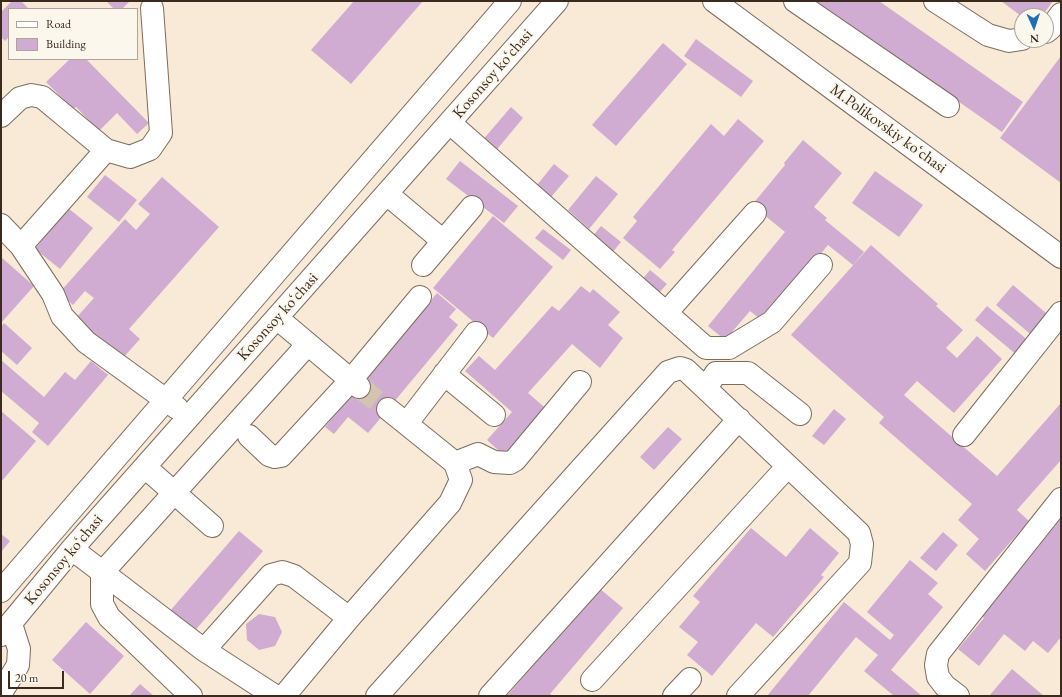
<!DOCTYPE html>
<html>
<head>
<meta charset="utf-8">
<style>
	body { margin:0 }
	#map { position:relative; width:1062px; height:697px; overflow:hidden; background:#f8ead6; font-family:"EB Garamond",serif }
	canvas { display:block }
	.frame { position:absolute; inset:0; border:2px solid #3b2a1e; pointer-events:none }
	.legend { position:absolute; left:8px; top:8px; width:130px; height:52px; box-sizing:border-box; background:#fbf7ec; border:1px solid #aea59a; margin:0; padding:5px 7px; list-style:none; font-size:12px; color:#3b2a1e }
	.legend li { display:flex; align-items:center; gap:8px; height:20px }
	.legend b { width:20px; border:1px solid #aea59a }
	.north { position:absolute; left:1014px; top:8px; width:40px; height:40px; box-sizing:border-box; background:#fbf7ec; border:1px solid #aea59a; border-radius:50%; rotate:177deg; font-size:11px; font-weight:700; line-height:16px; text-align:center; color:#3b2a1e }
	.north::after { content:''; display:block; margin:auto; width:14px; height:18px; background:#1f6fb2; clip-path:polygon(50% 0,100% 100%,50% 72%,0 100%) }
	.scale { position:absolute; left:8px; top:671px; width:56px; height:18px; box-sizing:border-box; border:2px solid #3b2a1e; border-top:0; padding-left:5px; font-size:12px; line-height:14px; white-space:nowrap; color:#3b2a1e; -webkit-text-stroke:3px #fbf7ec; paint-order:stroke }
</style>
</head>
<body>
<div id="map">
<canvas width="1062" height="697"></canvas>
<div class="frame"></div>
<ul class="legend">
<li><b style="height:5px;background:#fff"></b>Road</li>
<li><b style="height:11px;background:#d0acd2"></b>Building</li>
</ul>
<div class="north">N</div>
<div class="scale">20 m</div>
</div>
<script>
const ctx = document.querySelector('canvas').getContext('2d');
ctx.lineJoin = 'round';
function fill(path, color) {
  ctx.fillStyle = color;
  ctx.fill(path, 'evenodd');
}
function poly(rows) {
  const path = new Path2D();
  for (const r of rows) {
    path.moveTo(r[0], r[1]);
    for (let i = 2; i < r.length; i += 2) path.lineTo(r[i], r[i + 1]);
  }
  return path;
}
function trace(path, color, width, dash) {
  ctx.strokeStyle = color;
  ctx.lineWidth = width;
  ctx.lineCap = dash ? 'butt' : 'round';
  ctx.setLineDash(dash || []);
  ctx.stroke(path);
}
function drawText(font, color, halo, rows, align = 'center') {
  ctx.font = font + ' "EB Garamond",serif';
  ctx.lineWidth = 4;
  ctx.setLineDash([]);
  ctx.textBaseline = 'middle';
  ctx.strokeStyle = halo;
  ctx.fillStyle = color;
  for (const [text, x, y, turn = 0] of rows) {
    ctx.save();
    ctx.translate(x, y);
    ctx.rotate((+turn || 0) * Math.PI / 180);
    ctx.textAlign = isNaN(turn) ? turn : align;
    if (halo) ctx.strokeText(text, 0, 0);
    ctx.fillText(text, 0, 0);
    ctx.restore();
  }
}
const building = poly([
	[12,1,21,1,29,9,9,9,9,37,5,41,1,37,1,12],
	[106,1,130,1,122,9,114,9],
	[354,1,423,1,351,84,311,50],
	[815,1,879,1,1023,102,1002,132],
	[1001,1,1053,1,1042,16,1021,16],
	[696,39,753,81,741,97,684,56],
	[663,43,687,64,616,146,592,125],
	[1061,56,1061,183,1000,138],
	[70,59,86,59,149,123,137,134,117,113,99,131,76,107,73,109,46,82],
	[511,107,523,118,494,153,481,142],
	[738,119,764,141,672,250,675,252,660,269,623,238,637,221,633,217,711,124,724,136],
	[803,140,842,173,814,207,827,218,825,220,864,252,853,265,828,245,764,322,750,311,725,340,708,326,785,232,752,205,785,165,784,163],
	[460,161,518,206,504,223,446,179],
	[554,164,569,176,551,197,537,185],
	[875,171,923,205,899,237,852,203],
	[105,175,137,200,119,222,87,197],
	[596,176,618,194,589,229,568,210],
	[162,177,219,227,129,329,140,339,122,359,76,318,94,298,85,291,73,305,59,293,125,219,136,230,150,214,138,204],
	[68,208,93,228,60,269,35,249],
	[493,216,553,267,493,338,433,288],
	[601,226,621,242,612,253,592,237],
	[543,229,571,250,563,260,535,238],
	[871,245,938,304,936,306,963,330,946,348,957,358,977,336,1002,359,954,413,917,381,904,395,997,476,1061,403,1061,460,1017,510,1029,521,985,571,966,554,979,539,958,520,972,504,879,423,884,417,791,335],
	[1,257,34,286,1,323],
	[650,270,667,284,657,295,640,282],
	[1013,285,1052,318,1035,338,996,305],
	[581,286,590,293,593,289,620,312,608,325,623,338,600,368,572,344,528,393,550,412,508,459,487,440,512,412,465,371,479,356,495,370,552,306,559,311],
	[437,293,456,309,449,317,458,325,368,433,348,417,334,434,325,427],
	[987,306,1030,342,1018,356,975,320],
	[4,323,32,348,17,365,1,351,1,327],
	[1,360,44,397,65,372,75,380,91,361,108,375,48,446,32,432,39,423,1,391],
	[834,409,846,419,824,445,812,436],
	[1,411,36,441,1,482],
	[668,427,682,439,654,470,640,457],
	[1061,517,1061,637,1048,653,1033,641,1025,651,1004,634,979,666,958,649,984,618,977,612],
	[751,528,786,557,810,528,839,553,821,575,824,577,773,637,756,623,712,676,687,655,698,642,679,627,700,602,693,596],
	[239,531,263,551,193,633,169,612],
	[943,532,958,545,936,571,920,558],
	[1,534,10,541,1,552],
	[910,560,938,583,928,594,943,607,891,670,922,696,894,696,864,671,878,655,856,637,808,696,767,696,844,602,890,640,894,635,867,612],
	[599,588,623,608,550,694,553,696,507,696],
	[259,614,275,617,282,632,275,646,259,650,247,640,246,624],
	[86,622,124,656,90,694,52,660],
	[1012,669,1044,696,989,696],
	[140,684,154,696,129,696]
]);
const minorTunnel = poly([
	[359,387,388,409]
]);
const minor = poly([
	[714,1,1061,257],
	[795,1,948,106],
	[935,1,988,35,1009,41,1022,39],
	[1046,32,1050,29,1061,14],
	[1,116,20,98,31,95,42,97,106,150,130,157,150,149,161,133,152,8],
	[450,123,706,348,729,348,772,322,821,265],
	[387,194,443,241],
	[1,225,21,246,53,294,62,316,86,342,177,408],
	[21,246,106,150],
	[423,265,472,207],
	[666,313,755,213],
	[277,318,359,387],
	[444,374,494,415],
	[706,388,716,373,748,373,800,414],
	[407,423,476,333],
	[964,435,1061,313],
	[249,436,269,455,275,457,281,456,351,380,420,297],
	[455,463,478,454,494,462,510,463,515,460,580,382],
	[145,467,212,526],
	[72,549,204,650,275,696],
	[1,591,510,1],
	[1,635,72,549,557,1],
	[204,650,271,575,282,572,294,576,349,618],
	[592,680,788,466],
	[1,693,18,665,19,649,11,624],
	[191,696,109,617,102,604,102,573,308,344],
	[284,696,349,618,450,503,461,480,455,463,388,409],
	[377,696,668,372,680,368,686,370,859,533,862,544,860,563,738,696],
	[490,696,739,419],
	[674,696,690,679],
	[958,696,945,686,938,677,936,665,938,654,1061,499]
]);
const streetNames = [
	["Kosonsoy koʻchasi",493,74,-49],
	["M.Polikovskiy koʻchasi",888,129,36],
	["Kosonsoy koʻchasi",278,317,-48],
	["Kosonsoy koʻchasi",64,560,-50]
];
fill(building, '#d0acd2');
trace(minorTunnel, '#d2c4b1', 22, [22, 11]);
trace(minor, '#7d6d5e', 24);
trace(minor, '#fff', 22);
drawText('16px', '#3b2a1e', '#fbf7ec', streetNames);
</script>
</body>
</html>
